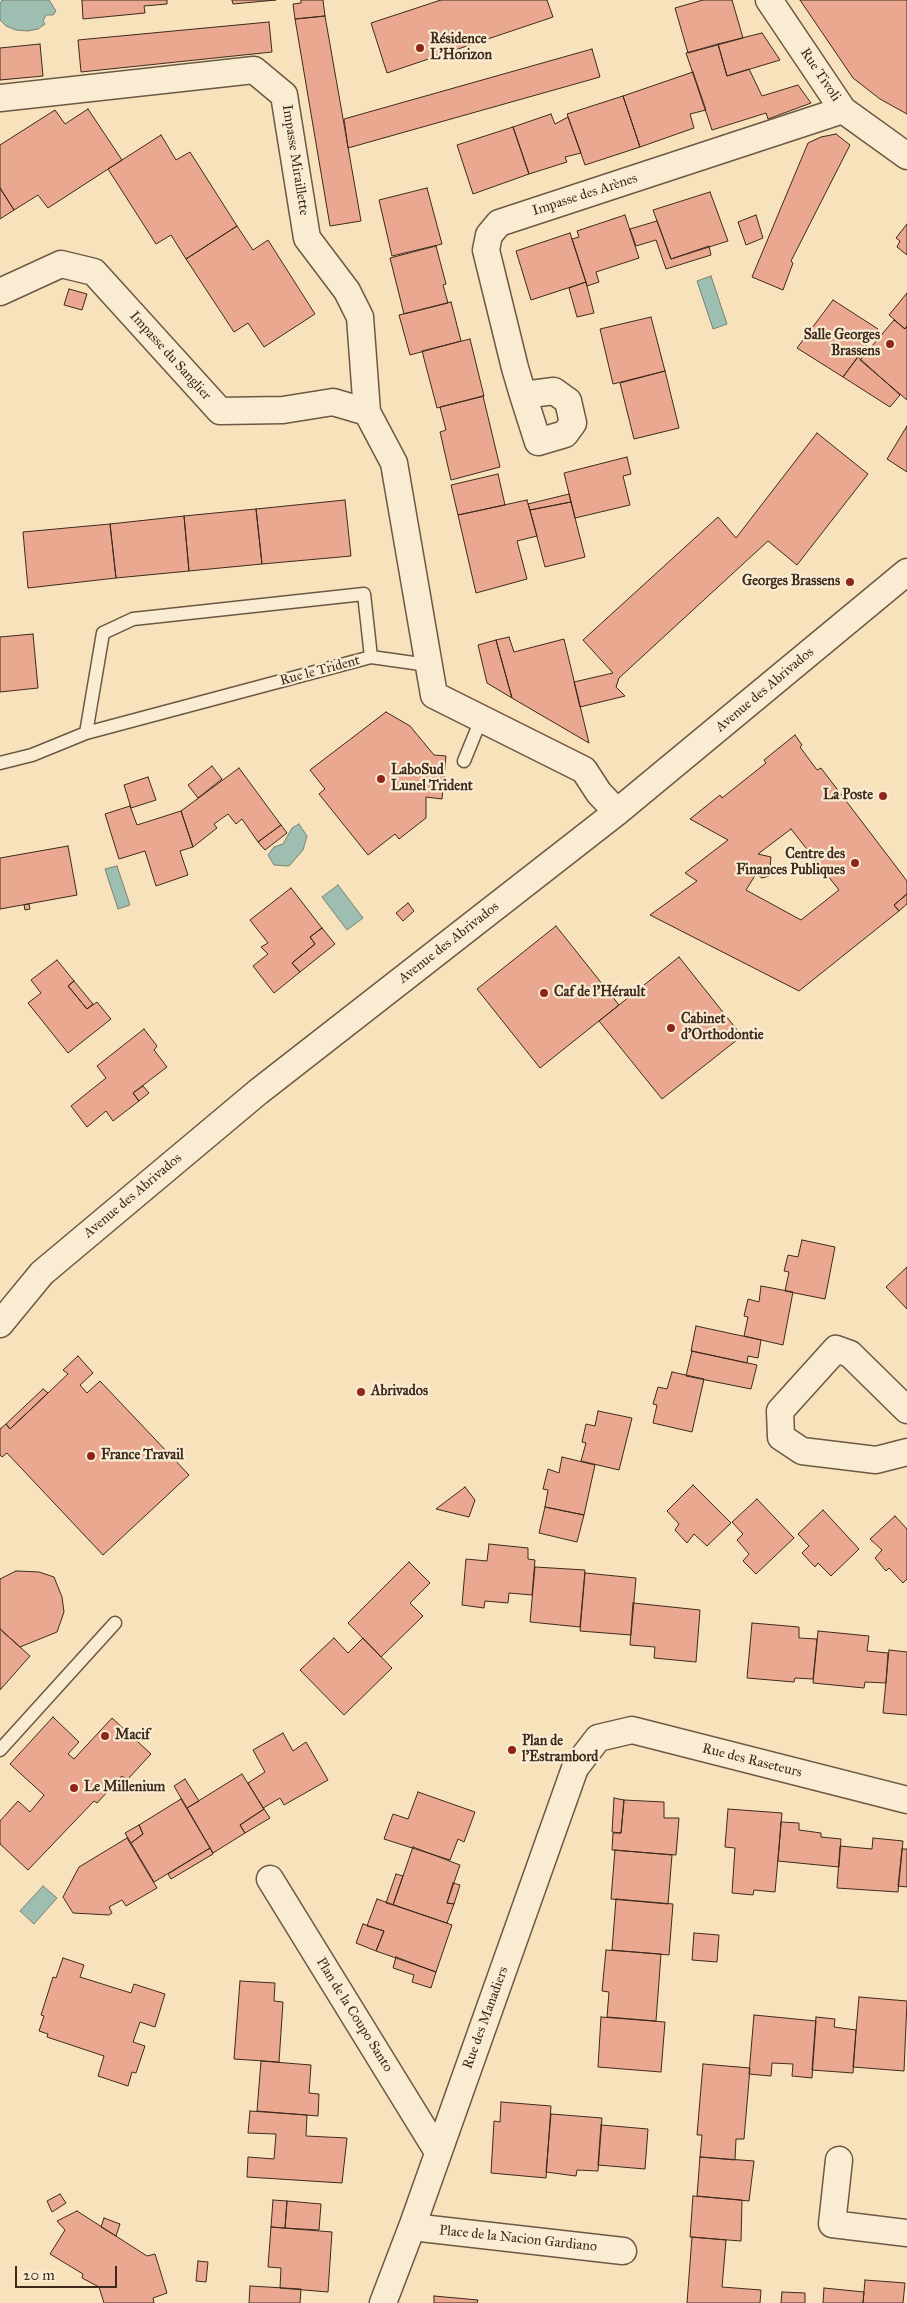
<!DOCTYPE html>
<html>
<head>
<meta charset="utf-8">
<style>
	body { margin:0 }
	#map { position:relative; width:907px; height:2303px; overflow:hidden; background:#f7e2bb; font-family:"IM FELL Great Primer",serif }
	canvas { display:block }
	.scale { position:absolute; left:15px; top:2266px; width:102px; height:22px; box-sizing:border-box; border:2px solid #3e2a1d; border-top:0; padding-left:6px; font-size:15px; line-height:18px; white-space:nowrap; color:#3e2a1d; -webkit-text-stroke:4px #faecd3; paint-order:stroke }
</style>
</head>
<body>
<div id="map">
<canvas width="907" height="2303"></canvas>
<div class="scale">20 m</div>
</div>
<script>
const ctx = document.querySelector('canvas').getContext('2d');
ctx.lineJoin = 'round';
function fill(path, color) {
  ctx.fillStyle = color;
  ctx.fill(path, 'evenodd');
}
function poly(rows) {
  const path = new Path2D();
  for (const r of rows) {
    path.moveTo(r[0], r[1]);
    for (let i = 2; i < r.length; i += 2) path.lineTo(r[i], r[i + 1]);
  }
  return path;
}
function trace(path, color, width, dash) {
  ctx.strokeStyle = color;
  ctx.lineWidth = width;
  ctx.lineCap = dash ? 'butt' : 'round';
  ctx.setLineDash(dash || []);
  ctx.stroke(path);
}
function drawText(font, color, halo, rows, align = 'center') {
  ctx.font = font + ' "IM FELL Great Primer",serif';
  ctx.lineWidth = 4.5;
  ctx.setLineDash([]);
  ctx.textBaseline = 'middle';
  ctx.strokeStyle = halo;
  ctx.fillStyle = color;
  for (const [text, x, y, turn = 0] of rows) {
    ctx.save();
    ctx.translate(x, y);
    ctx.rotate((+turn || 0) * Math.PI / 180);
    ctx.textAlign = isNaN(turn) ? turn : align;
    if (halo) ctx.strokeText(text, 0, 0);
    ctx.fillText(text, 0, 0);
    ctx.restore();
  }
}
const water = poly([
	[2,0,49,0,56,11,53,15,46,15,43,21,45,24,38,29,28,31,16,30,6,26,0,20,0,4,2,0],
	[711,276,727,324,713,329,697,281,711,276],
	[299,824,307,836,303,850,289,866,274,865,268,855,274,847,283,844,292,828,299,824],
	[117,866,130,905,118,909,105,869,117,866],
	[338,885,363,918,347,930,322,897,338,885],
	[43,1886,57,1898,34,1924,20,1911,43,1886]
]);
const building = poly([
	[82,0,167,0,167,4,144,6,145,13,83,19,82,0],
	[232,0,276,0,233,4,232,0],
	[301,0,323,0,325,16,295,19,293,4,301,3,301,0],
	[441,0,547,0,553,17,387,73,371,23,441,0],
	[703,0,732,0,743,38,688,53,675,8,703,0],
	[800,0,907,0,907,114,880,99,853,78,800,0],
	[325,16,361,221,330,226,295,19,325,16],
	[269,22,272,52,81,72,78,40,269,22],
	[762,33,780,60,727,76,718,44,762,33],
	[40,44,43,76,0,80,0,48,40,44],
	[718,44,727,76,749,69,762,96,798,85,811,103,768,119,766,113,712,130,686,53,718,44],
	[592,49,600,77,348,148,344,119,592,49],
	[693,72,706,110,690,114,694,128,640,147,623,96,693,72],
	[623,96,640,147,585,165,567,114,623,96],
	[88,109,122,160,48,208,38,195,14,210,0,188,0,145,55,110,65,124,88,109],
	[551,114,555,124,568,117,581,153,565,157,567,162,529,174,513,127,551,114],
	[513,127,529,174,473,194,457,145,513,127],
	[836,134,850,145,791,261,793,263,783,290,752,277,808,143,821,137,836,134],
	[161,135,176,160,190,152,237,226,186,259,171,235,156,244,108,169,161,135],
	[0,188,14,210,0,219,0,188],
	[427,188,442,244,392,256,379,200,427,188],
	[710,192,728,241,671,259,653,210,710,192],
	[625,215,639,258,596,272,599,282,587,286,572,239,579,237,577,231,625,215],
	[756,215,763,238,746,245,738,222,756,215],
	[657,221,671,259,709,246,711,255,666,269,656,240,636,246,630,229,657,221],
	[907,224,907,255,897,247,900,241,896,238,907,224],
	[237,226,253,250,268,240,315,314,264,347,248,323,234,332,186,259,237,226],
	[570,233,586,282,531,300,516,251,570,233],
	[436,246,446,284,443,285,448,303,404,314,390,258,436,246],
	[586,282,594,313,577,317,569,288,586,282],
	[69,289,87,294,82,310,64,305,69,289],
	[907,293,907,326,905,329,889,315,907,293],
	[833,300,878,329,843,377,797,348,833,300],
	[451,302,461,341,410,355,399,315,451,302],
	[651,317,665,371,613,384,600,329,651,317],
	[894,320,905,329,907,326,907,400,860,360,894,320],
	[470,339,484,396,437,408,422,351,470,339],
	[858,357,900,395,890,407,843,377,858,357],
	[665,371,679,428,634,439,620,383,665,371],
	[483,396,500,467,451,480,440,432,446,430,440,407,483,396],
	[907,426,907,472,887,459,907,426],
	[817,433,868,474,797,565,768,541,619,678,616,687,625,696,580,707,574,682,613,673,583,640,718,517,736,538,817,433],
	[627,457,631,474,623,476,630,505,575,518,564,473,627,457],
	[498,474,505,505,458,515,451,485,498,474],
	[569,494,571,502,530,510,528,504,569,494],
	[345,500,351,556,262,564,256,509,345,500],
	[527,500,537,536,517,541,527,579,476,593,458,515,527,500],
	[571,502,585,557,545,567,530,510,571,502],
	[256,509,262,564,189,571,184,516,256,509],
	[184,516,189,571,116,578,110,524,184,516],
	[110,524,116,578,28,588,23,532,110,524],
	[33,634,38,688,0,692,0,637,33,634],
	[509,637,514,652,564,639,589,743,512,698,496,640,509,637],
	[496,640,497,644,512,698,487,683,478,645,496,640],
	[386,712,410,726,434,755,446,756,442,799,426,797,426,818,399,839,395,834,368,855,319,794,325,789,310,770,386,712],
	[795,735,802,745,800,747,817,770,821,768,907,881,907,894,894,905,899,911,799,991,650,915,697,881,685,873,728,840,690,819,720,795,722,798,766,763,764,760,795,735],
	[791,829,839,890,801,920,746,890,756,874,762,878,769,876,771,857,758,854,791,829],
	[212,766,222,779,198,798,188,785,212,766],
	[239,768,281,825,258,842,242,819,236,824,228,814,214,824,217,828,193,847,181,811,239,768],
	[148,777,156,800,131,808,124,785,148,777],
	[130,806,137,825,181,811,193,847,180,851,188,875,156,886,145,851,119,859,105,814,130,806],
	[281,825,287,833,265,850,258,842,281,825],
	[68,846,77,895,0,909,0,858,68,846],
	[291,888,322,928,310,937,315,944,292,963,300,972,274,993,253,966,268,954,261,947,268,943,250,920,291,888],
	[907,894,907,904,899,911,894,905,907,894],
	[408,903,414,911,403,921,396,913,408,903],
	[29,904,30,909,25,910,24,905,29,904],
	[556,926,619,1005,540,1068,477,989,556,926],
	[322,928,335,944,300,972,292,963,315,944,310,937,322,928],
	[679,957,742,1036,662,1099,599,1021,679,957],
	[57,960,74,981,68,986,87,1009,97,1002,111,1019,68,1053,28,1003,41,993,31,980,57,960],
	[74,981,93,1004,87,1009,68,986,74,981],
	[144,1029,157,1046,154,1050,167,1067,133,1093,139,1101,113,1121,106,1111,87,1127,71,1106,106,1078,97,1066,144,1029],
	[143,1086,149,1093,139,1101,133,1093,143,1086],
	[802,1240,835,1247,825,1299,785,1291,789,1272,784,1271,788,1255,798,1257,802,1240],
	[907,1267,907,1309,886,1287,907,1267],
	[761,1286,793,1292,783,1345,744,1336,748,1317,744,1316,748,1299,759,1302,761,1286],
	[696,1326,761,1340,758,1358,748,1356,747,1363,691,1351,696,1326],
	[692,1351,757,1365,751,1389,686,1376,692,1351],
	[78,1356,93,1373,80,1385,87,1393,100,1381,189,1475,103,1555,7,1453,2,1457,0,1455,0,1429,6,1424,10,1429,68,1374,63,1370,78,1356],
	[672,1372,704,1379,692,1432,653,1423,657,1405,653,1404,658,1387,667,1389,672,1372],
	[43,1389,48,1393,10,1429,6,1424,43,1389],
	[598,1411,632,1418,619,1470,581,1461,586,1443,582,1442,586,1424,595,1426,598,1411],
	[562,1457,595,1465,584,1515,545,1507,548,1490,543,1489,548,1469,559,1473,562,1457],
	[693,1485,731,1523,707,1546,694,1534,687,1543,675,1530,679,1524,667,1511,693,1485],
	[465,1487,475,1500,469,1517,436,1509,465,1487],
	[757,1499,794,1538,756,1574,743,1561,749,1554,737,1540,743,1534,732,1522,757,1499],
	[545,1507,584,1515,577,1542,539,1533,545,1507],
	[823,1510,859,1549,831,1576,818,1563,815,1567,802,1553,809,1546,798,1534,823,1510],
	[895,1516,907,1529,907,1579,903,1583,889,1568,886,1571,875,1558,882,1550,870,1539,895,1516],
	[489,1544,528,1548,528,1559,535,1560,532,1595,509,1593,508,1603,485,1601,484,1608,462,1605,466,1559,487,1561,489,1544],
	[409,1562,430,1583,410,1603,423,1616,381,1657,348,1623,409,1562],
	[535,1567,585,1570,580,1627,530,1622,535,1567],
	[16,1571,39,1572,54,1577,62,1597,64,1612,57,1632,20,1647,0,1629,0,1579,16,1571],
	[585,1573,636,1578,631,1635,580,1631,585,1573],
	[633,1603,700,1610,696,1662,654,1658,655,1647,630,1645,633,1603],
	[752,1623,799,1627,799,1638,817,1639,813,1679,795,1678,794,1682,747,1678,752,1623],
	[0,1629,30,1656,0,1690,0,1629],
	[818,1631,869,1636,867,1651,888,1653,886,1683,865,1682,864,1688,813,1683,818,1631],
	[334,1638,348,1653,363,1638,392,1668,344,1715,300,1670,334,1638],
	[889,1650,907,1652,907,1715,883,1713,889,1650],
	[53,1717,79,1742,68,1754,74,1759,112,1718,151,1754,127,1780,122,1776,97,1803,94,1801,28,1870,0,1844,0,1821,18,1801,30,1812,44,1795,10,1764,53,1717],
	[283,1733,293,1751,306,1742,328,1780,284,1805,280,1798,263,1808,248,1783,265,1772,253,1750,283,1733],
	[242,1774,264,1809,240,1825,245,1833,213,1853,187,1808,242,1774],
	[185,1779,199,1801,187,1808,174,1786,185,1779],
	[418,1792,475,1812,464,1842,458,1839,450,1860,384,1839,393,1814,408,1819,418,1792],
	[614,1798,624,1800,621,1833,612,1832,614,1798],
	[181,1799,210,1848,154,1882,131,1843,143,1834,139,1825,181,1799],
	[624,1800,664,1802,664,1818,679,1818,676,1855,612,1850,613,1833,621,1833,624,1800],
	[264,1809,270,1818,245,1833,240,1825,264,1809],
	[728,1809,782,1813,775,1892,754,1890,753,1895,732,1893,735,1848,725,1847,728,1809],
	[781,1822,799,1823,799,1830,821,1833,821,1837,841,1839,839,1867,778,1861,781,1822],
	[139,1825,143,1834,131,1843,125,1833,139,1825],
	[127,1838,157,1888,126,1906,122,1900,109,1907,112,1913,109,1915,73,1913,63,1897,79,1867,127,1838],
	[873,1838,903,1841,898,1892,837,1888,840,1846,872,1849,873,1838],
	[413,1847,460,1865,447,1903,454,1904,447,1923,393,1905,413,1847],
	[210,1848,213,1854,171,1879,168,1874,210,1848],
	[902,1849,907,1849,907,1887,898,1886,902,1849],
	[615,1850,672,1855,668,1904,611,1899,615,1850],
	[396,1874,403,1876,393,1905,386,1903,396,1874],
	[453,1883,460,1885,454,1904,447,1903,453,1883],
	[377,1899,452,1925,436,1972,376,1951,384,1931,367,1926,377,1899],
	[616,1899,673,1904,669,1955,612,1950,616,1899],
	[363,1924,384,1931,376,1951,356,1943,363,1924],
	[694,1933,719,1935,717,1962,692,1960,694,1933],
	[606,1950,661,1954,656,2021,607,2017,609,1992,602,1991,606,1950],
	[396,1957,436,1972,431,1988,412,1982,414,1975,393,1968,396,1957],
	[63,1958,84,1965,80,1977,131,1993,134,1984,165,1994,155,2027,140,2022,133,2042,145,2046,136,2073,132,2072,128,2086,98,2076,104,2056,47,2037,48,2034,39,2031,44,2016,41,2015,53,1977,56,1978,63,1958],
	[240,1981,275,1983,274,2001,283,2002,279,2062,234,2059,240,1981],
	[859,1997,907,2001,904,2071,853,2067,859,1997],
	[754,2015,816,2021,812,2078,792,2076,793,2064,772,2063,771,2076,749,2074,754,2015],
	[601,2017,665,2022,661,2072,598,2067,601,2017],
	[816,2017,835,2019,834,2027,856,2030,853,2073,812,2070,816,2017],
	[261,2061,311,2065,309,2093,319,2094,318,2116,257,2111,261,2061],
	[703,2064,750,2068,744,2139,736,2139,735,2160,700,2157,702,2135,697,2135,703,2064],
	[501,2102,551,2106,546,2178,491,2173,494,2121,500,2122,501,2102],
	[250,2111,307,2115,306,2136,347,2138,342,2183,247,2177,248,2157,274,2159,276,2134,248,2133,250,2111],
	[551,2114,602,2118,598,2171,577,2170,576,2176,546,2172,551,2114],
	[601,2125,648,2129,645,2169,598,2165,601,2125],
	[700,2157,754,2161,749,2201,697,2196,700,2157],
	[60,2194,66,2203,52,2212,47,2201,60,2194],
	[693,2196,742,2200,741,2241,690,2237,693,2196],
	[273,2200,287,2201,285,2228,271,2227,273,2200],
	[287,2201,321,2204,319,2230,285,2228,287,2201],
	[77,2211,147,2256,155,2254,167,2293,153,2298,154,2303,104,2303,99,2287,82,2278,83,2274,50,2254,65,2230,57,2221,77,2211],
	[104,2218,120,2224,116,2236,101,2227,104,2218],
	[271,2227,332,2232,328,2292,280,2288,281,2268,268,2267,271,2227],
	[692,2237,726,2240,722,2287,761,2290,760,2303,687,2303,692,2237],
	[198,2261,208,2262,206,2282,196,2281,198,2261],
	[865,2280,905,2283,903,2303,863,2303,865,2280],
	[250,2286,301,2289,300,2303,249,2303,250,2286],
	[824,2288,864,2292,863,2303,823,2303,824,2288],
	[782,2292,805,2293,805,2303,781,2303,782,2292],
	[434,2296,478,2300,477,2303,434,2303,434,2296]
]);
const lane = poly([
	[86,733,103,633,133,619,364,594,371,657],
	[464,761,482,717],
	[0,763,32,755,86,733,371,657,428,665],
	[0,1750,115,1623]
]);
const street = poly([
	[769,0,843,110,907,156],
	[0,98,254,70,284,95,307,238,347,291,360,317,367,412],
	[0,292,61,264,94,272,220,411,283,410,333,402,367,412,394,463,434,695,584,770,599,793,617,812],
	[523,395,554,391,568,401,573,423,565,434,538,442,523,395,515,368,486,250,489,235,499,223,843,110],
	[0,1324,42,1273,258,1092,617,812,907,572],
	[907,1410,850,1354,836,1349,780,1411,781,1437,802,1451,876,1460,907,1452],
	[270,1879,438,2152],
	[839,2160,832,2224,907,2233],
	[412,2227,623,2251],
	[383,2303,412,2227,575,1768,598,1738,632,1730,907,1800]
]);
const markers = [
	[420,48,5,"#8f2418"],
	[890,344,5,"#8f2418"],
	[850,582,5,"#8f2418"],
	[381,779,5,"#8f2418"],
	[883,796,5,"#8f2418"],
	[855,863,5,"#8f2418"],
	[544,993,5,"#8f2418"],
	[671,1028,5,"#8f2418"],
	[361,1392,5,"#8f2418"],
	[91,1456,5,"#8f2418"],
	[105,1736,5,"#8f2418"],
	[512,1750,5,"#8f2418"],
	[74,1788,5,"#8f2418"]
];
const poiNames = [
	["Résidence",430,40],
	["L'Horizon",430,56],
	["Salle Georges",880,336,"right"],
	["Brassens",880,352,"right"],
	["Georges Brassens",840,582,"right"],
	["LaboSud",391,771],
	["Lunel Trident",391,787],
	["La Poste",873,796,"right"],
	["Centre des",845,855,"right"],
	["Finances Publiques",845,871,"right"],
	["Caf de l'Hérault",554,993],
	["Cabinet",681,1020],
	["d'Orthodontie",681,1036],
	["Abrivados",371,1392],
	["France Travail",101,1456],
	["Macif",115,1736],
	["Plan de",522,1742],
	["l'Estrambord",522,1758],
	["Le Millenium",84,1788]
];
const streetNames = [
	["Rue Tivoli",820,75,56],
	["Impasse Miraillette",295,160,81],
	["Impasse des Arènes",585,195,-18],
	["Impasse du Sanglier",170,356,48],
	["Rue le Trident",320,671,-15],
	["Avenue des Abrivados",765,690,-40],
	["Avenue des Abrivados",449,943,-38],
	["Avenue des Abrivados",133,1196,-40],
	["Rue des Raseteurs",752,1761,14],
	["Plan de la Coupo Santo",354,2015,58],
	["Rue des Manadiers",486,2018,-70],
	["Place de la Nacion Gardiano",518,2239,6]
];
fill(water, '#9dbeb0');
trace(water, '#778375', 1);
fill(building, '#eaa890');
trace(building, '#3e2a1d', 1);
trace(lane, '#6c5844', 15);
trace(street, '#6c5844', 29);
trace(lane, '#faecd3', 12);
trace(street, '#faecd3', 26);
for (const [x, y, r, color] of markers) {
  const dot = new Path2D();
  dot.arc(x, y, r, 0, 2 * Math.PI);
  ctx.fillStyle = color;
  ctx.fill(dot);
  trace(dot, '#faecd3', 2);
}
drawText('bold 14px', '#3e2a1d', '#faecd3', poiNames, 'left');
drawText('14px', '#3e2a1d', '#faecd3', streetNames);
</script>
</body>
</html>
